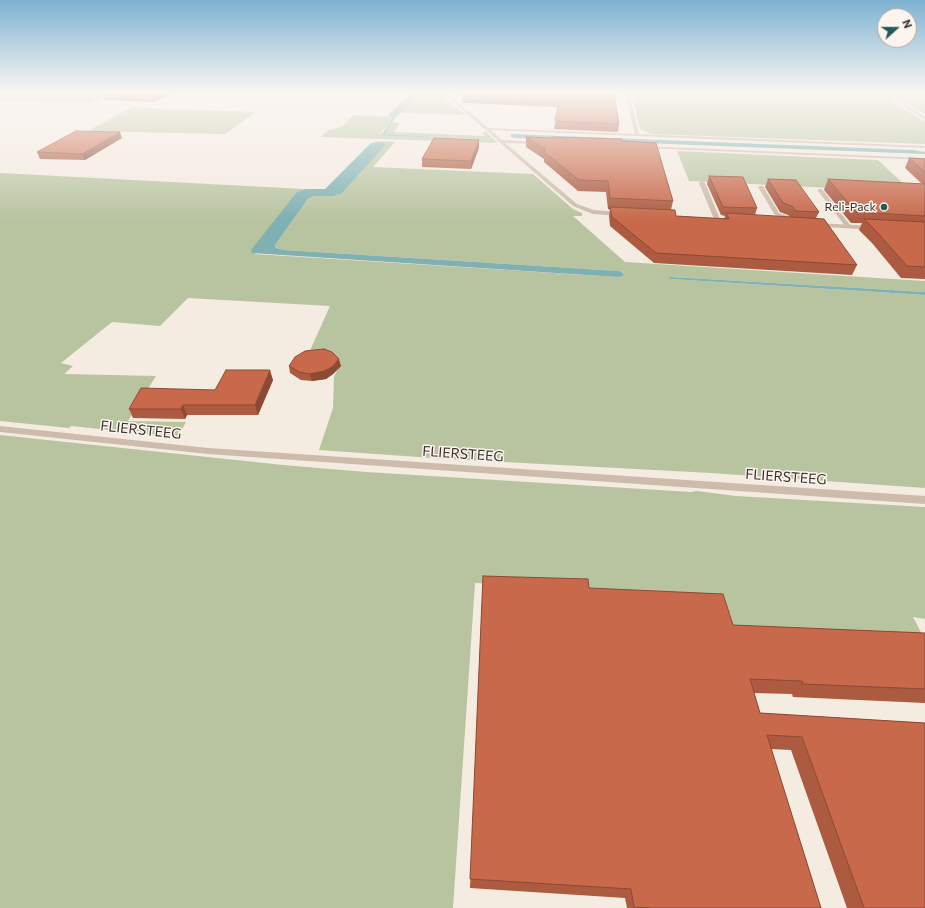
<!DOCTYPE html>
<html>
<head>
<meta charset="utf-8">
<style>
	body { margin:0 }
	#map { position:relative; width:925px; height:908px; overflow:hidden; background:#f4ebe1; font-family:Commissioner,sans-serif }
	canvas { display:block }
	.north { position:absolute; left:877px; top:8px; width:40px; height:40px; box-sizing:border-box; background:#fbf5ee; border:1px solid #aea6a0; border-radius:50%; rotate:69deg; font-size:11px; font-weight:700; line-height:16px; text-align:center; color:#3b302b }
	.north::after { content:''; display:block; margin:auto; width:14px; height:18px; background:#1f5a5e; clip-path:polygon(50% 0,100% 100%,50% 72%,0 100%) }
</style>
</head>
<body>
<div id="map">
<canvas width="925" height="908"></canvas>
<div class="north">N</div>
</div>
<script>
const ctx = document.querySelector('canvas').getContext('2d');
ctx.lineJoin = 'round';
function fill(path, color) {
  ctx.fillStyle = color;
  ctx.fill(path, 'evenodd');
}
function poly(rows) {
  const path = new Path2D();
  for (const r of rows) {
    path.moveTo(r[0], r[1]);
    for (let i = 2; i < r.length; i += 2) path.lineTo(r[i], r[i + 1]);
  }
  return path;
}
function trace(path, color, width, dash) {
  ctx.strokeStyle = color;
  ctx.lineWidth = width;
  ctx.lineCap = dash ? 'butt' : 'round';
  ctx.setLineDash(dash || []);
  ctx.stroke(path);
}
function drawText(font, color, halo, rows, align = 'center') {
  ctx.font = font + ' Commissioner,sans-serif';
  ctx.lineWidth = 3;
  ctx.setLineDash([]);
  ctx.textBaseline = 'middle';
  ctx.strokeStyle = halo;
  ctx.fillStyle = color;
  for (const [text, x, y, turn = 0] of rows) {
    ctx.save();
    ctx.translate(x, y);
    ctx.rotate((+turn || 0) * Math.PI / 180);
    ctx.textAlign = isNaN(turn) ? turn : align;
    if (halo) ctx.strokeText(text, 0, 0);
    ctx.fillText(text, 0, 0);
    ctx.restore();
  }
}
const green = poly([
	[0,93,82,93,112,94,91,103,0,101],
	[419,93,440,93,465,115,402,113,408,108],
	[631,93,813,93,868,95,886,97,925,122,925,144,651,134,640,129],
	[864,93,925,93,925,115,891,94],
	[132,107,171,109,256,112,225,134,88,131],
	[353,115,393,117,381,133,388,136,478,139,386,134,385,132,393,122,400,123,394,132,485,136,482,132,486,132,498,143,321,137,327,131,343,126],
	[376,141,395,142,373,167,533,174,573,209,582,213,582,216,573,216,625,262,925,281,925,292,671,277,671,279,925,295,925,488,711,473,447,459,319,450,333,408,334,377,340,364,308,355,330,306,188,298,160,326,112,322,61,363,73,366,64,374,156,376,128,421,186,422,178,437,71,426,69,428,0,421,0,173,305,189,297,192,255,254,617,277,623,273,619,271,284,250,276,248,275,245,308,199,314,196,337,195,381,142,374,143],
	[677,151,878,160,912,192,689,181],
	[0,435,283,465,366,472,691,492,697,491,736,496,925,507,925,619,913,617,925,640,732,633,589,588,475,583,453,908,0,908]
]);
const water = poly([
	[411,93,419,93,408,108,395,118,386,132,386,134,477,139,388,136,382,134,393,117,387,116],
	[511,134,913,150,925,152,925,154,515,138,511,137],
	[381,142,386,144,342,193,333,196,314,196,308,199,275,245,276,248,284,250,619,271,623,273,623,276,617,277,252,253,251,250,297,192,305,189,325,189,371,143],
	[671,277,925,292,925,295,671,279,669,278]
]);
const lane = poly([
	[702,181,705,183,720,219,719,220,714,219,699,183,702,181],
	[759,186,763,186,779,213,788,216,794,223,793,224,789,224,784,218,775,215,758,187,759,186],
	[818,189,822,189,850,225,850,227,846,227,818,191,818,189]
]);
const street = poly([
	[443,93,447,93,488,128,635,134,625,93,629,93,639,134,925,146,925,148,491,130,502,140,541,142,539,144,505,143,577,204,594,210,621,212,624,214,621,216,593,214,573,206,443,93],
	[833,93,868,93,890,96,896,98,925,117,925,120,894,100,888,98,833,93],
	[642,146,925,158,925,160,644,148,642,146],
	[815,223,873,226,876,228,873,230,813,226,812,225,815,223],
	[0,426,208,448,925,496,925,504,208,454,0,432,0,426]
]);
const wall = poly([
	[108,93,173,93,154,102,105,100,103,95],
	[614,93,619,124,618,132,554,129,558,107,462,103,462,96],
	[526,137,622,141,673,201,671,210,676,216,724,219,725,216,721,215,707,184,709,176,757,208,755,215,790,217,788,215,780,212,765,187,768,179,819,212,816,218,857,265,852,275,654,263,610,226,609,216,610,210,608,209,606,192,578,191,544,162,544,159,526,147],
	[122,138,85,160,40,159,37,152],
	[479,140,479,148,471,169,422,167,422,159],
	[909,158,925,159,925,279,901,278,872,243,859,230,862,223,851,223,824,190,828,179,922,184,905,168],
	[289,366,341,366,333,374,326,379,312,381,301,380,290,373],
	[273,380,258,415,187,415,185,419,133,418,129,409,215,390],
	[483,576,589,588,733,625,925,633,925,703,793,697,792,694,754,693,760,713,925,723,925,908,847,908,791,750,771,749,821,908,627,908,625,898,470,888]
]);
const shadedWall = poly([
	[160,93,173,93,154,102,152,96],
	[120,132,122,138,85,160,82,154],
	[479,140,479,148,471,169,471,161],
	[339,359,341,366,333,374,326,379,312,381,310,374],
	[270,370,273,380,258,415,255,405],
	[183,405,187,415,185,419,181,409]
]);
const building = poly([
	[108,93,160,93,152,96,103,95,108,93],
	[463,93,614,93,619,124,555,121,559,100,462,96,463,93],
	[76,131,120,132,82,154,37,152,76,131],
	[526,137,552,138,552,137,622,139,622,141,656,143,673,201,610,198,608,181,579,180,544,152,545,149,526,137],
	[434,138,479,140,471,161,422,159,434,138],
	[909,158,925,159,925,172,909,158],
	[709,176,743,177,757,208,723,207,709,176],
	[768,179,796,180,819,212,796,211,792,206,783,203,768,179],
	[828,179,925,184,925,216,856,212,828,179],
	[610,207,675,210,676,216,729,219,726,213,824,219,857,265,656,253,612,217,610,207],
	[864,219,925,222,925,267,907,266,877,232,864,219],
	[324,349,332,352,339,359,332,367,324,371,310,374,299,372,289,366,295,357,305,351,324,349],
	[226,370,270,370,255,405,183,405,181,409,129,409,141,388,215,390,226,370],
	[483,576,588,579,589,588,723,594,733,625,925,633,925,689,803,684,802,681,750,679,760,713,925,723,925,908,864,908,802,737,767,735,821,908,653,908,634,907,631,889,470,879,483,576]
]);
const markers = [
	[884,207,4,"#1f5a5e"]
];
const farPoinames = [
	["Reli-Pack",876,207]
];
const streetNames = [
	["FLIERSTEEG",141,430,6],
	["FLIERSTEEG",463,454,4],
	["FLIERSTEEG",786,477,4]
];
fill(green, '#b8c4a0');
fill(water, '#7fb0b2');
fill(lane, '#cdbbac');
fill(street, '#cdbbac');
fill(wall, '#ac5a40');
fill(shadedWall, '#8c4a34');
fill(building, '#c8694b');
trace(building, '#8c4a34', 1);
const sky = ctx.createLinearGradient(0, 0, 0, 220);
sky.addColorStop(0, '#7eb2d2');
sky.addColorStop(0.42, '#faf6f2');
sky.addColorStop(1, '#faf6f200');
ctx.fillStyle = sky;
ctx.fillRect(0, 0, 925, 220);
for (const [x, y, r, color] of markers) {
  const dot = new Path2D();
  dot.arc(x, y, r, 0, 2 * Math.PI);
  ctx.fillStyle = color;
  ctx.fill(dot);
  trace(dot, '#fbf5ee', 1.5);
}
drawText('12px', '#3b302b', '#fbf5ee', farPoinames, 'right');
drawText('14px', '#3b302b', '#fbf5ee', streetNames);
</script>
</body>
</html>
